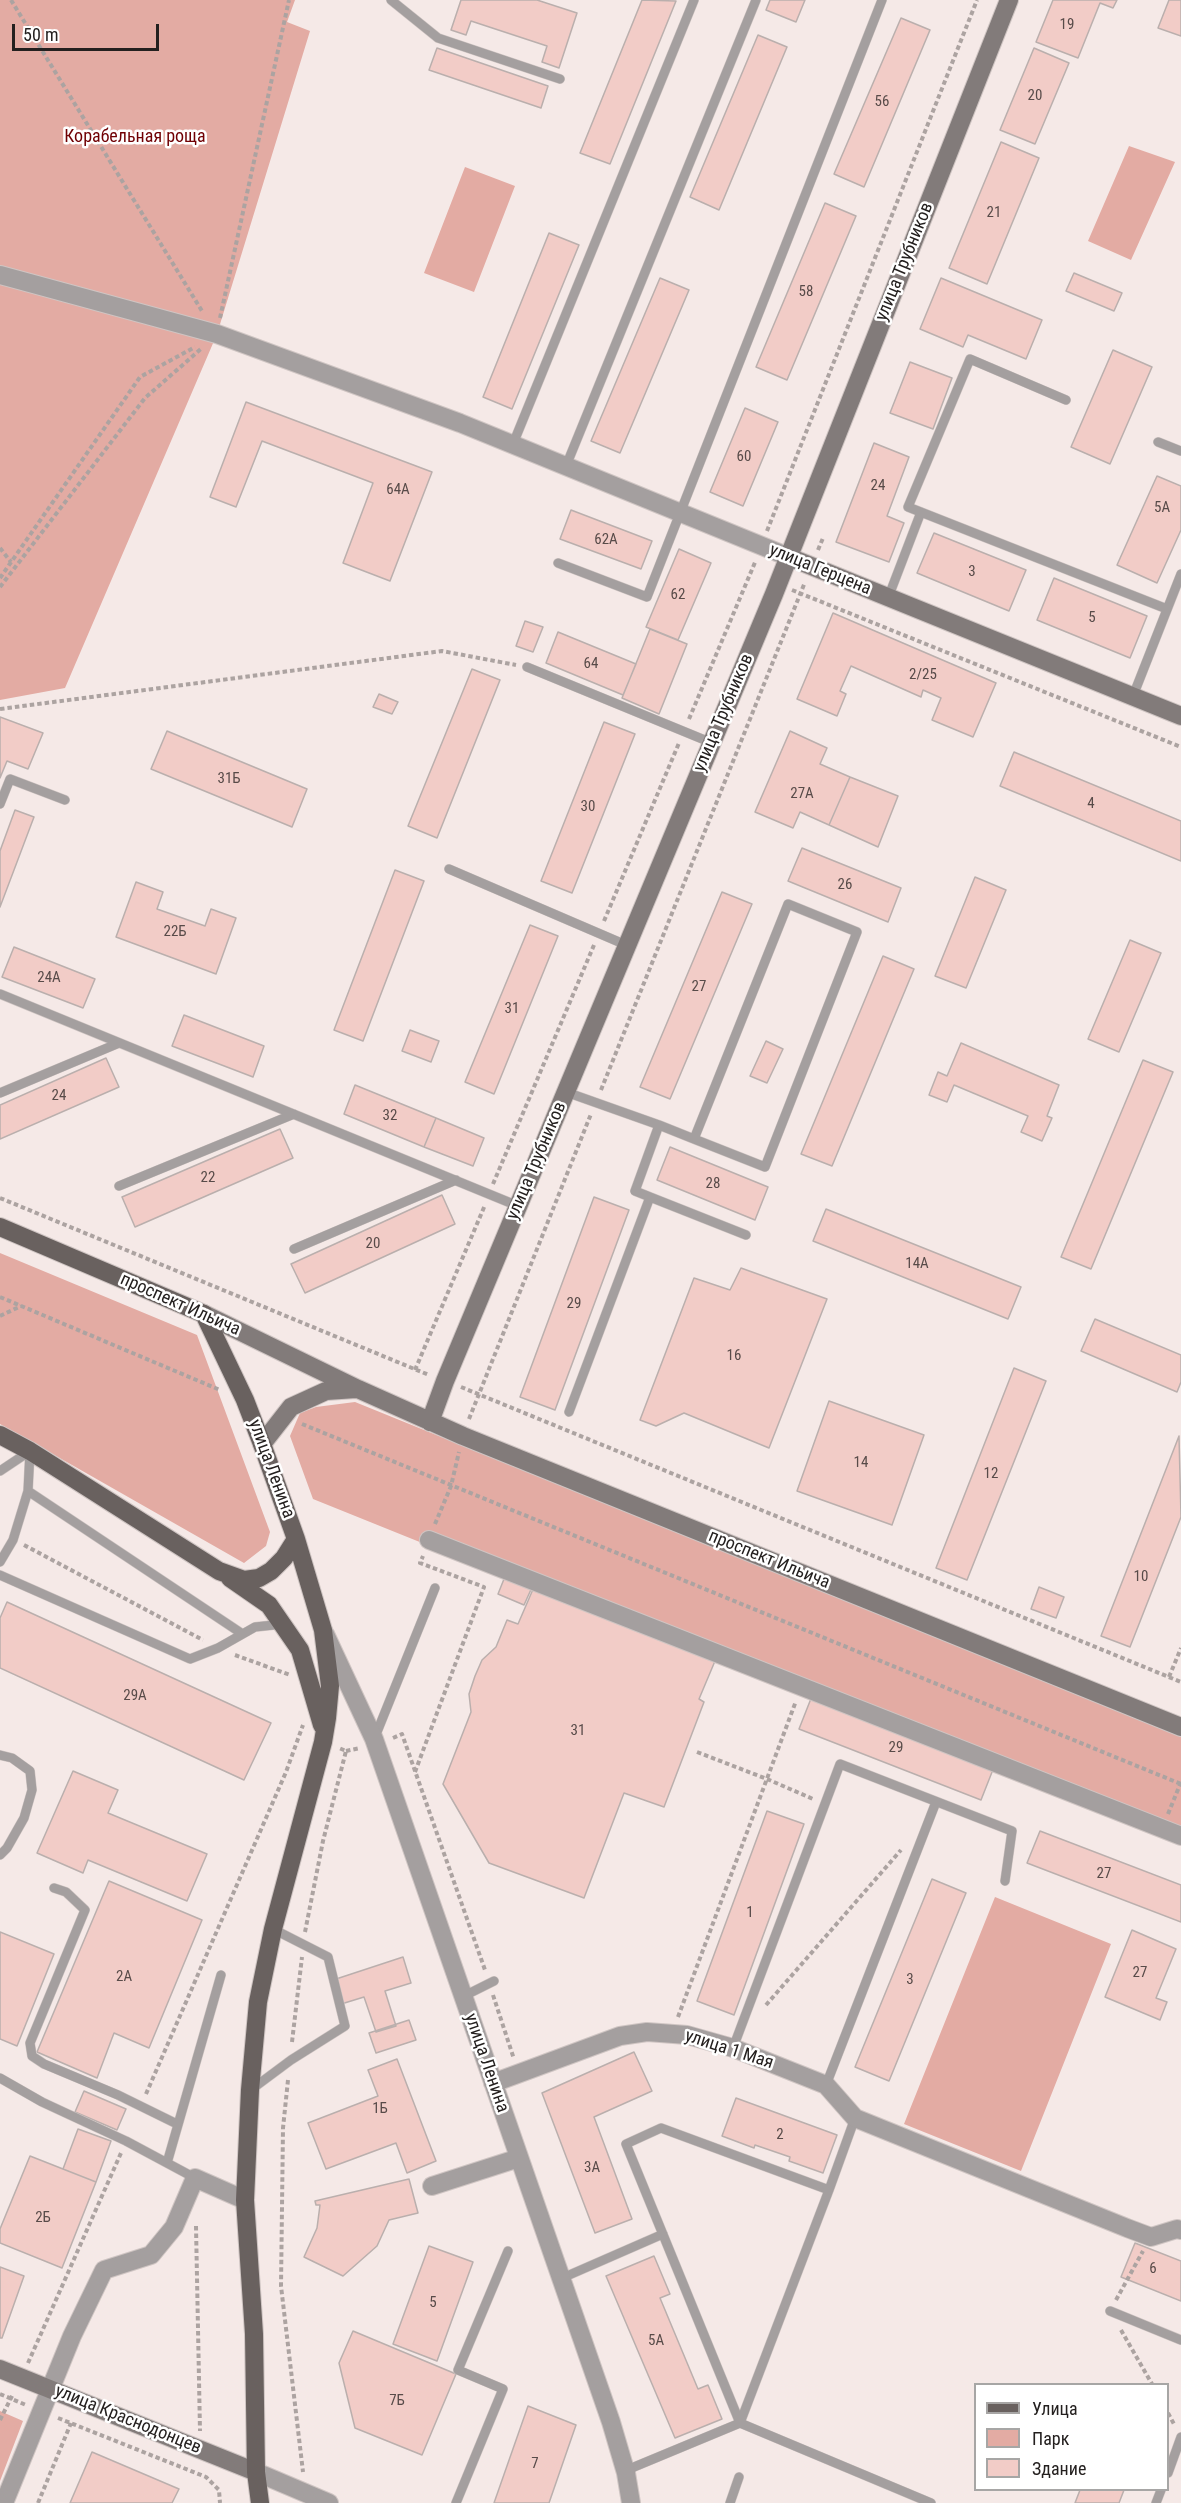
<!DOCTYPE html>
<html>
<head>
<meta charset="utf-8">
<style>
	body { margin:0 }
	#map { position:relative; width:1181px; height:2503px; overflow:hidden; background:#f5e9e7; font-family:"Roboto Condensed",sans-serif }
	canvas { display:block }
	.legend { position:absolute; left:974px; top:2383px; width:195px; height:108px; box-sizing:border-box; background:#fff; border:2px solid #a7a6a5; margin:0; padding:8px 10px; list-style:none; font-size:18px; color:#24201f }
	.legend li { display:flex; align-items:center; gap:12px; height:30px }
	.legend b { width:30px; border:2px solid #a7a6a5 }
	.scale { position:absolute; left:12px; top:24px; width:147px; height:27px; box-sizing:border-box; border:3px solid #24201f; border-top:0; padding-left:8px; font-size:18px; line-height:21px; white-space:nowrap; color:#24201f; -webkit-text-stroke:4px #fff; paint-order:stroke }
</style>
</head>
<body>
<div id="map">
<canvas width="1181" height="2503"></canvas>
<ul class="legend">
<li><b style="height:8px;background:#69615f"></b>Улица</li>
<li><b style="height:16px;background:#e3aba3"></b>Парк</li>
<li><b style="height:16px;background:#f2ccc7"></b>Здание</li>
</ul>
<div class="scale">50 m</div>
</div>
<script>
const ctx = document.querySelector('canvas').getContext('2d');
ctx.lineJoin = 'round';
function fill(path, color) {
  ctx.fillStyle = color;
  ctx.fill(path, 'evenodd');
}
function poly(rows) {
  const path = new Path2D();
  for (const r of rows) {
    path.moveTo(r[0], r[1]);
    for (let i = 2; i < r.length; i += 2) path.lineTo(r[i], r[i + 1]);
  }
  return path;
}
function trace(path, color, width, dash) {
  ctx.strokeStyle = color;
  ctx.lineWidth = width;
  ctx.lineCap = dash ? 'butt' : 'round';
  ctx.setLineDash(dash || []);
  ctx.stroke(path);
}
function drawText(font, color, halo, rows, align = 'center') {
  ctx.font = font + ' "Roboto Condensed",sans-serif';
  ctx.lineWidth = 5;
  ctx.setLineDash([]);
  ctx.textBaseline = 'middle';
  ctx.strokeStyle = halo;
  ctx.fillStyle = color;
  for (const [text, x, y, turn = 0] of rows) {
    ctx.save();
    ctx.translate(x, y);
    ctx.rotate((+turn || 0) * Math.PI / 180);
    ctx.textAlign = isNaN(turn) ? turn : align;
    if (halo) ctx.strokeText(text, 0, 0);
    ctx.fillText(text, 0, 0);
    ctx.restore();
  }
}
const green = poly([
	[0,0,295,0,287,22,310,31,217,334,65,688,0,700],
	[1129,146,1175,162,1131,260,1088,241],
	[465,167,515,186,474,292,424,273],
	[0,1253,197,1335,270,1532,266,1546,244,1563,0,1424],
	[355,1402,1181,1737,1181,1839,715,1661,313,1499,290,1436,300,1413,316,1407],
	[995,1897,1111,1944,1021,2171,904,2124],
	[0,2411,23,2421,0,2481]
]);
const building = poly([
	[461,0,537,0,577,13,559,68,542,62,547,46,471,21,466,35,451,30,461,0],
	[642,0,676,1,610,164,580,153,642,0],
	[770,0,805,0,796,22,766,10,770,0],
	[1053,0,1117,0,1113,8,1100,3,1078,58,1036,42,1053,0],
	[1169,0,1181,0,1181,36,1158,28,1169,0],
	[901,18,930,30,864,187,834,174,901,18],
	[758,35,787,47,719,210,690,197,758,35],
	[437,48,548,86,541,108,429,70,437,48],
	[1034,48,1069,63,1035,144,1000,130,1034,48],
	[1001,142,1039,158,987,284,949,268,1001,142],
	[825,203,856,216,787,380,756,367,825,203],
	[549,233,579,245,512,409,483,397,549,233],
	[1074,273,1122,293,1114,311,1066,291,1074,273],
	[660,278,689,290,620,453,591,441,660,278],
	[941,278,1042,320,1026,359,968,335,963,347,920,329,941,278],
	[1113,350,1152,367,1110,464,1071,447,1113,350],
	[910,362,952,378,933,429,890,413,910,362],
	[246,402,432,472,390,581,343,563,373,483,262,441,236,507,210,497,246,402],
	[745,408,778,422,743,506,710,492,745,408],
	[874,443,909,457,887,516,904,523,889,562,836,542,874,443],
	[1157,476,1181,486,1181,530,1157,583,1117,565,1157,476],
	[571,510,652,541,641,569,560,539,571,510],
	[934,533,1026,570,1009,611,917,573,934,533],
	[679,549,711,563,678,640,646,627,679,549],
	[1054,578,1147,616,1130,658,1037,620,1054,578],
	[833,613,996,683,973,737,932,720,941,698,923,690,921,697,851,666,840,691,846,694,837,716,797,699,833,613],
	[525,621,543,627,533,652,516,646,525,621],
	[650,629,687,644,659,714,622,698,650,629],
	[558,632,636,664,623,695,546,663,558,632],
	[472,669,500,680,437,838,408,826,472,669],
	[379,694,398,702,392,714,373,707,379,694],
	[0,717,43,733,28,769,7,761,0,778,0,717],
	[604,722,635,734,572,893,541,881,604,722],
	[167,731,307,789,292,827,151,769,167,731],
	[790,731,827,748,820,764,850,777,829,825,800,812,793,828,755,812,790,731],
	[1014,752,1181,821,1181,861,1000,786,1014,752],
	[850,777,898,796,878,847,829,825,850,777],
	[15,810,34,817,0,907,0,851,15,810],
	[802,848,901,888,888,922,788,881,802,848],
	[395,870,424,881,363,1041,334,1030,395,870],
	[975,877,1006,890,966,988,935,976,975,877],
	[136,882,163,892,157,909,205,926,211,909,236,918,216,974,116,937,136,882],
	[722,892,752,904,670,1099,640,1087,722,892],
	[530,925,558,936,494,1094,465,1082,530,925],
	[1130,940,1161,953,1119,1052,1088,1039,1130,940],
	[14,947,95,979,83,1008,2,977,14,947],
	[883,956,914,969,832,1166,801,1154,883,956],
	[184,1015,264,1046,253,1077,172,1046,184,1015],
	[410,1030,439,1041,431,1062,402,1051,410,1030],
	[766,1041,783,1049,767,1083,750,1076,766,1041],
	[961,1043,1059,1085,1047,1116,1052,1118,1042,1141,1021,1132,1028,1116,954,1085,947,1102,929,1095,938,1072,947,1076,961,1043],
	[106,1058,119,1087,0,1139,0,1105,106,1058],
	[1143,1060,1173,1072,1091,1269,1061,1257,1143,1060],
	[355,1085,436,1118,424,1147,344,1114,355,1085],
	[436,1118,484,1138,473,1166,424,1147,436,1118],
	[280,1129,293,1158,135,1227,122,1197,280,1129],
	[670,1147,768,1187,755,1220,657,1180,670,1147],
	[442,1195,455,1224,305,1293,291,1264,442,1195],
	[594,1197,629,1210,555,1410,520,1397,594,1197],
	[826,1209,1021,1287,1008,1319,813,1241,826,1209],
	[741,1268,827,1299,769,1448,684,1413,656,1426,640,1420,694,1278,730,1290,741,1268],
	[1095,1319,1181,1355,1181,1382,1177,1392,1081,1351,1095,1319],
	[1014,1368,1046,1381,967,1580,936,1568,1014,1368],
	[829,1401,924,1435,892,1525,797,1491,829,1401],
	[1179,1436,1181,1517,1130,1647,1101,1636,1179,1436],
	[506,1574,533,1585,524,1605,498,1594,506,1574],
	[534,1587,715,1661,699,1699,704,1702,664,1807,624,1793,584,1898,489,1863,443,1784,471,1712,469,1694,475,1676,482,1660,496,1647,507,1620,518,1624,534,1587],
	[1039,1587,1064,1597,1056,1618,1031,1609,1039,1587],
	[7,1602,271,1723,244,1780,0,1668,0,1618,7,1602],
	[812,1696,994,1767,981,1800,799,1729,812,1696],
	[73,1771,118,1790,108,1813,207,1854,187,1901,88,1860,83,1873,37,1853,73,1771],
	[767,1811,804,1824,734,2015,697,2001,767,1811],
	[1040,1831,1181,1885,1181,1922,1027,1863,1040,1831],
	[932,1879,966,1893,889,2081,855,2067,932,1879],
	[109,1881,202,1920,149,2048,114,2033,97,2078,37,2052,109,1881],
	[1132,1930,1176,1949,1156,1998,1167,2002,1160,2020,1105,1997,1132,1930],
	[0,1932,54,1954,17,2046,0,2039,0,1932],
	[403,1957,411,1983,385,1991,396,2026,376,2032,364,1997,338,2005,330,1981,403,1957],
	[409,2020,416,2040,376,2053,369,2033,409,2020],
	[634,2052,652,2091,594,2117,632,2219,595,2233,542,2093,634,2052],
	[397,2059,436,2161,407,2173,396,2143,326,2169,308,2123,378,2096,368,2070,397,2059],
	[84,2091,126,2109,117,2130,75,2112,84,2091],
	[736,2098,837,2135,823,2173,789,2161,790,2157,755,2145,754,2148,722,2136,736,2098],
	[78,2129,111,2141,96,2182,63,2169,78,2129],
	[30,2156,96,2182,62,2268,0,2243,0,2229,30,2156],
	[409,2179,418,2213,389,2220,377,2246,343,2276,304,2257,317,2228,320,2205,316,2205,315,2201,409,2179],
	[1135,2243,1181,2261,1181,2301,1121,2277,1135,2243],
	[429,2246,473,2262,437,2361,393,2344,429,2246],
	[654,2256,670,2294,660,2298,698,2389,708,2385,722,2419,675,2438,606,2276,654,2256],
	[0,2267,24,2276,2,2338,0,2338,0,2267],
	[353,2331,456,2374,422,2455,355,2428,339,2363,353,2331],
	[528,2406,576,2425,549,2503,494,2503,528,2406],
	[92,2452,179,2489,172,2503,70,2503,92,2452],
	[1080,2490,1124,2490,1119,2503,1075,2503,1080,2490]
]);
const path = poly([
	[11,0,202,311],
	[220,318,289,0],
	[767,531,977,0],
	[0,548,11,562],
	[818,550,823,538],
	[0,578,140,377,195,347],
	[0,587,145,398,202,348],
	[792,590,1181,747],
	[0,709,442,651,516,665],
	[689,719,756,560],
	[604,921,679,743],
	[601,1090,805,582],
	[493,1184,594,945],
	[0,1198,429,1375],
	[0,1297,220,1390],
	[0,1316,21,1306],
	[415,1370,485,1205],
	[461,1387,1181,1682],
	[469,1419,591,1114],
	[302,1424,1181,1784],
	[435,1524,451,1486,459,1452],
	[24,1545,203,1640],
	[235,1655,290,1675],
	[1169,1677,1181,1648],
	[393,1738,402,1734,485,1970],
	[346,1751,360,1748],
	[697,1752,767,1779,813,1799],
	[415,1772,484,1587,420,1563,423,1556],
	[1168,1814,1181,1782],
	[305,1932,323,1841,346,1751,339,1748],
	[493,1995,514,2059],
	[766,2005,901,1850],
	[678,2017,796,1701],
	[292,2042,302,1957],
	[288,2080,283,2128,281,2286,303,2472],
	[146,2094,286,1772,303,1725],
	[196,2226,200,2431],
	[1116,2300,1143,2251],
	[1121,2330,1152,2384],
	[28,2363,121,2153],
	[0,2394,26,2405],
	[1168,2413,1175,2426],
	[58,2418,206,2477,219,2490,220,2503],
	[0,2420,13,2394],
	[38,2503,71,2423]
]);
const lane = poly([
	[391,0,438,38,560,79],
	[1066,400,970,359,908,507,1167,609],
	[1158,442,1181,451],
	[513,444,694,0],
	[566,466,756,0],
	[558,563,647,597,882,0],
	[888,598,921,512],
	[527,667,712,743],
	[1133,696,1181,574],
	[0,804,10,779,65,800],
	[449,869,626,945],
	[0,994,518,1206],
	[566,1092,659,1125,635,1191,650,1197,569,1412],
	[0,1093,119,1043],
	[659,1125,694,1139,765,1167,857,932,788,904,694,1139],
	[119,1186,294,1114],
	[650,1197,746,1235],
	[294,1249,456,1180],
	[0,1471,30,1451],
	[28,1491,241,1633],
	[0,1562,13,1540,28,1491,30,1451],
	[0,1575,190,1659,218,1648,255,1627,283,1624],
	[375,1737,435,1588],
	[0,1755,12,1758,30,1771,32,1790,24,1818,7,1848,0,1855],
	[54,1888,66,1892,85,1910,30,2043,32,2056,44,2064,118,2095,177,2124],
	[464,1996,494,1981],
	[733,2048,840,1764,1012,1831,1005,1881],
	[0,2078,42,2102,126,2141,195,2178],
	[826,2085,936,1802],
	[252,2089,291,2060,345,2026,328,1957,273,1929],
	[167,2163,221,1975],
	[829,2190,740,2423,931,2503],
	[560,2279,663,2234],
	[1110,2311,1181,2340],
	[626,2473,634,2467,740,2423,626,2144,661,2128,829,2190,855,2118],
	[1168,2473,1181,2437],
	[456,2503,503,2389,458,2370,508,2251],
	[730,2503,739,2477],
	[1156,2503,1161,2490]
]);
const street = poly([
	[0,275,217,334,460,423,789,557],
	[429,1540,1181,1836],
	[325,1634,374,1739,611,2422,626,2473,631,2503],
	[493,2083,620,2036,647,2032,687,2035,733,2048,826,2085,855,2118,1127,2228,1151,2237,1177,2229,1181,2230],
	[432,2186,519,2158],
	[256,2472,329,2503],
	[4,2503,72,2336,104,2270,151,2255,174,2227,195,2178,245,2200]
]);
const secondary = poly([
	[789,557,1181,716],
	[204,1314,358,1389,463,1436,1181,1727],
	[430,1422,445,1381,774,594,1009,0],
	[262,1444,291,1407,326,1391,356,1389],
	[0,2369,256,2472]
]);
const primary = poly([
	[0,1227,204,1314,245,1400,262,1444,296,1539,323,1630,330,1686,327,1718,323,1742,273,1929,258,2002,250,2090,245,2200,254,2334,256,2472,260,2503],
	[0,1435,30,1451,219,1571,244,1580,259,1578,271,1571,284,1558,296,1539],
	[230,1578,269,1605,300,1650,322,1725]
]);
const numberNames = [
	["19",1067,25],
	["20",1035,96],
	["56",882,102],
	["21",994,213],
	["58",806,292],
	["60",744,457],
	["24",878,486],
	["64А",398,490],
	["5А",1162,508],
	["62А",606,540],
	["3",972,572],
	["62",678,595],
	["5",1092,618],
	["64",591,664],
	["2/25",923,675],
	["31Б",229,779],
	["27А",802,794],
	["4",1091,804],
	["30",588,807],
	["26",845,885],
	["22Б",175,932],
	["24А",49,978],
	["27",699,987],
	["31",512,1009],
	["24",59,1096],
	["32",390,1116],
	["22",208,1178],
	["28",713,1184],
	["20",373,1244],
	["14А",917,1264],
	["29",574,1304],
	["16",734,1356],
	["14",861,1463],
	["12",991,1474],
	["10",1141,1577],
	["29А",135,1696],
	["31",578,1731],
	["29",896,1748],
	["27",1104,1874],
	["1",750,1913],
	["27",1140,1973],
	["2А",124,1977],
	["3",910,1980],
	["1Б",380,2109],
	["2",780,2135],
	["3А",592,2168],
	["2Б",43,2218],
	["6",1153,2269],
	["5",433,2303],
	["5А",656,2341],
	["7Б",397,2401],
	["7",535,2464]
];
const parkNames = [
	["Корабельная роща",135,137]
];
const streetNames = [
	["улица Трубников",905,262,-68],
	["улица Герцена",820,570,22],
	["улица Трубников",724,713,-67],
	["улица Трубников",537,1161,-67],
	["проспект Ильича",180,1305,24],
	["улица Ленина",271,1469,70],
	["проспект Ильича",769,1560,22],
	["улица 1 Мая",729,2050,18],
	["улица Ленина",486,2063,71],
	["улица Краснодонцев",128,2420,22]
];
fill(green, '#e3aba3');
fill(building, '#f2ccc7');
trace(building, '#baafad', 1.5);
trace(lane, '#cfc5c3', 10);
trace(street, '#cfc5c3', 20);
trace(secondary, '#cfc5c3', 20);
trace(primary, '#cfc5c3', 20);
trace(path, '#aca3a1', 4, [4.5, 3]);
trace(lane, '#a49f9f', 9);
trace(street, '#a49f9f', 18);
trace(secondary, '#827b7a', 18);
trace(primary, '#69615f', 18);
drawText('15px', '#584b49', null, numberNames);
drawText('18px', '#700004', '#fff', parkNames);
drawText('18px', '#24201f', '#fff', streetNames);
</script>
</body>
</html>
